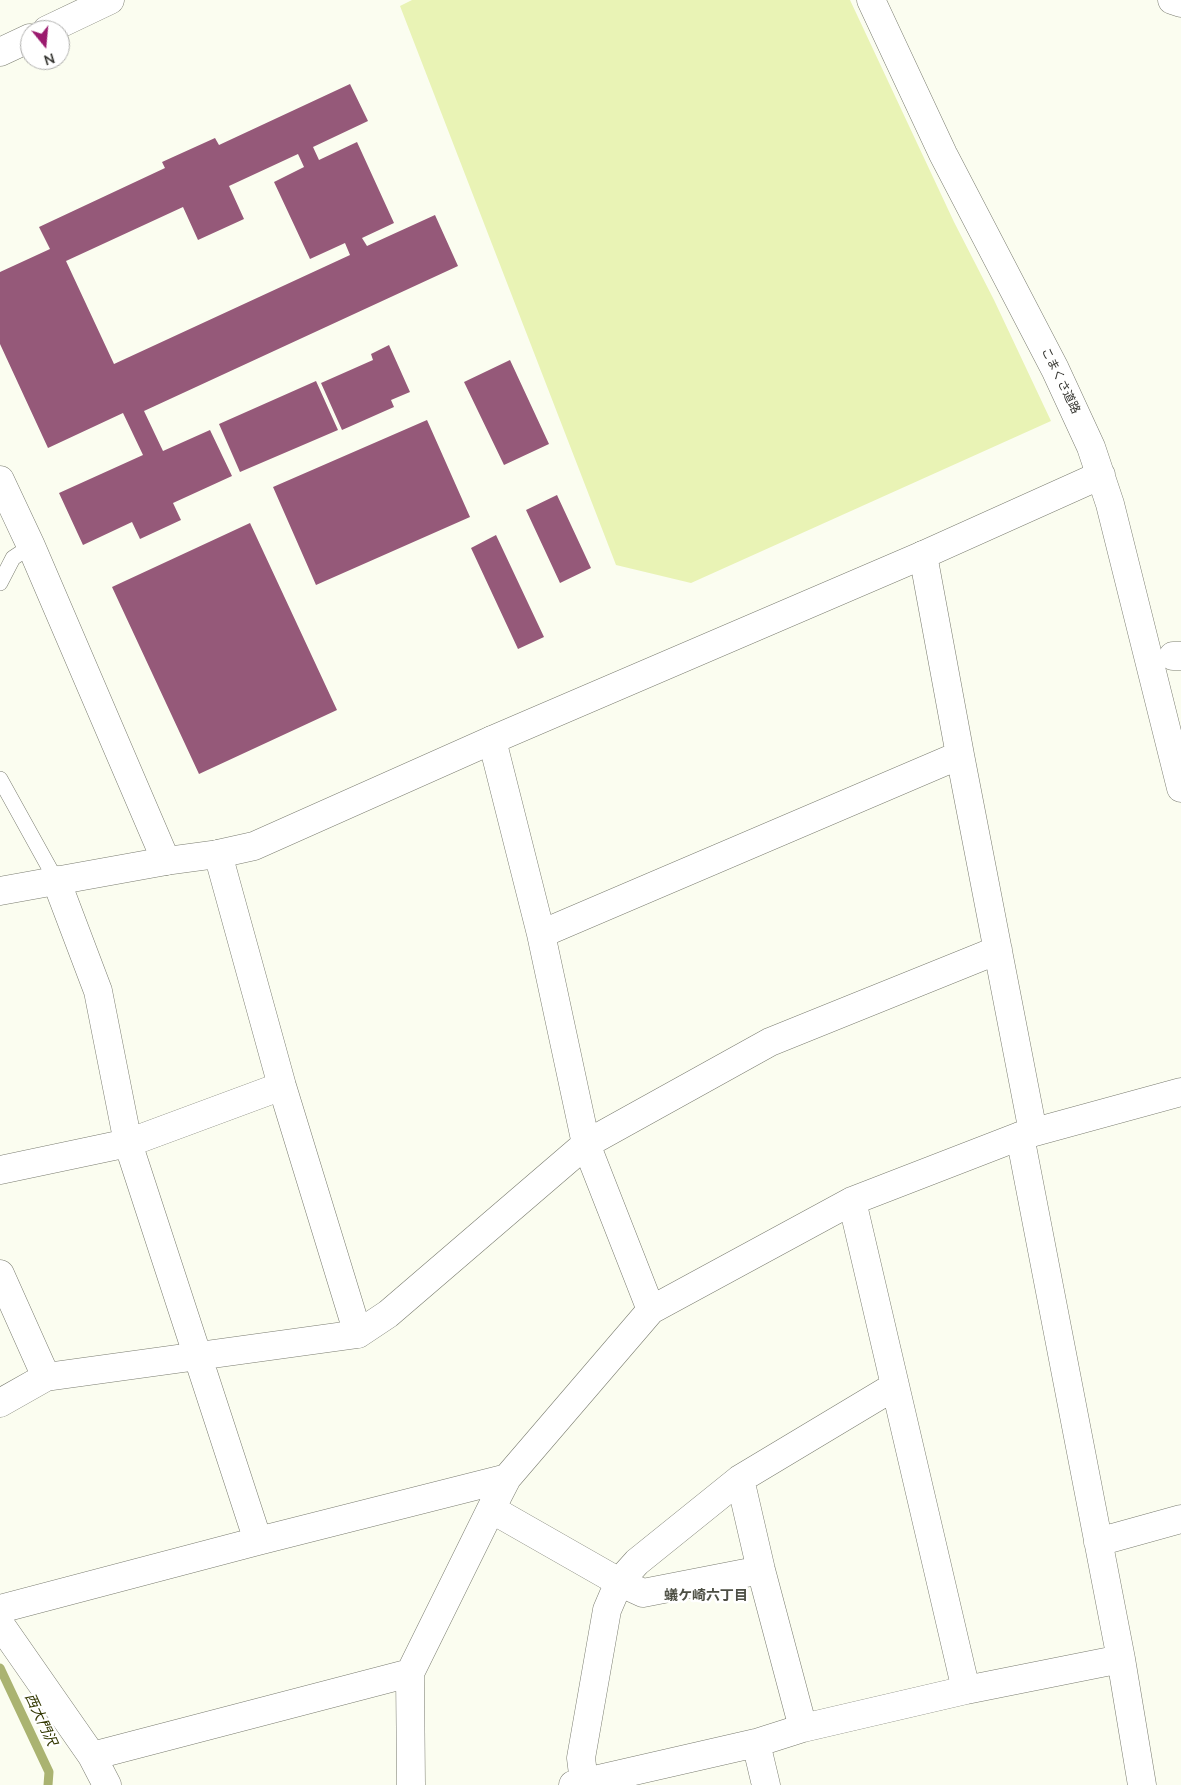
<!DOCTYPE html>
<html>
<head>
<meta charset="utf-8">
<style>
	body { margin:0 }
	#map { position:relative; width:1181px; height:1785px; overflow:hidden; background:#fbfdf0; font-family:"Nunito Sans",sans-serif }
	canvas { display:block }
	.north { position:absolute; left:20px; top:20px; width:50px; height:50px; box-sizing:border-box; background:#fff; border:1px solid #adadab; border-radius:50%; rotate:163deg; font-size:14px; font-weight:700; line-height:20px; text-align:center; color:#32322d }
	.north::after { content:''; display:block; margin:auto; width:18px; height:22px; background:#9b1a6e; clip-path:polygon(50% 0,100% 100%,50% 72%,0 100%) }
</style>
</head>
<body>
<div id="map">
<canvas width="1181" height="1785"></canvas>
<div class="north">N</div>
</div>
<script>
const ctx = document.querySelector('canvas').getContext('2d');
ctx.lineJoin = 'round';
function fill(path, color) {
  ctx.fillStyle = color;
  ctx.fill(path, 'evenodd');
}
function poly(rows) {
  const path = new Path2D();
  for (const r of rows) {
    path.moveTo(r[0], r[1]);
    for (let i = 2; i < r.length; i += 2) path.lineTo(r[i], r[i + 1]);
  }
  return path;
}
function trace(path, color, width, dash) {
  ctx.strokeStyle = color;
  ctx.lineWidth = width;
  ctx.lineCap = dash ? 'butt' : 'round';
  ctx.setLineDash(dash || []);
  ctx.stroke(path);
}
function drawText(font, color, halo, rows, align = 'center') {
  ctx.font = font + ' "Nunito Sans","Noto Sans JP",sans-serif';
  ctx.lineWidth = 5;
  ctx.setLineDash([]);
  ctx.textBaseline = 'middle';
  ctx.strokeStyle = halo;
  ctx.fillStyle = color;
  for (const [text, x, y, turn = 0] of rows) {
    ctx.save();
    ctx.translate(x, y);
    ctx.rotate((+turn || 0) * Math.PI / 180);
    ctx.textAlign = isNaN(turn) ? turn : align;
    if (halo) ctx.strokeText(text, 0, 0);
    ctx.fillText(text, 0, 0);
    ctx.restore();
  }
}
const green = poly([
	[412,0,850,0,954,222,994,300,1051,421,691,583,616,565,400,6]
]);
const stream = poly([
	[0,1668,49,1772,48,1785]
]);
const building = poly([
	[350,84,368,121,313,147,319,160,357,142,394,223,362,238,367,246,435,215,458,266,144,411,163,451,210,430,232,476,173,503,181,520,140,539,132,522,83,545,59,493,143,455,123,413,48,448,0,344,0,272,50,249,39,227,165,168,162,162,215,138,219,145],
	[298,154,304,167,274,182,310,259,345,243,350,255,114,364,66,261,183,207,198,240,244,219,229,186],
	[389,345,410,392,391,400,394,407,342,430,321,383,373,360,371,354],
	[510,360,549,444,504,465,464,382],
	[316,381,338,430,240,472,219,424],
	[427,420,470,517,316,585,273,487],
	[557,495,591,568,560,583,526,510],
	[250,523,337,710,199,774,112,587],
	[496,535,544,637,518,649,471,548]
]);
const service = poly([
	[0,583,13,558,31,546],
	[0,779,56,880]
]);
const minor = poly([
	[1172,0,1181,3],
	[47,30,110,0],
	[0,52,30,38],
	[0,480,31,546,166,861],
	[923,555,960,755,1033,1132],
	[1173,656,1181,656],
	[492,740,541,934,586,1144,651,1310],
	[218,854,282,1086,358,1334],
	[56,880,98,991,128,1143,258,1541],
	[541,934,960,755],
	[1020,1136,1121,1659,1142,1785],
	[0,1170,128,1143,282,1086],
	[852,1201,966,1690],
	[0,1274,46,1377],
	[0,1403,46,1377,358,1334,388,1314,586,1144,770,1042,998,950],
	[740,1479,761,1570,803,1728],
	[491,1509,619,1582,643,1593,761,1570],
	[1098,1542,1181,1519],
	[0,1609,258,1541,507,1478],
	[0,1624,92,1756,107,1785],
	[756,1743,766,1785],
	[92,1756,410,1673],
	[584,1782,581,1758,607,1610,619,1582,637,1562,740,1479,895,1386],
	[411,1785,410,1673,491,1509,507,1478,651,1310,852,1201,1020,1136,1181,1092],
	[573,1785,756,1743,803,1728,966,1690,1121,1659]
]);
const tertiary = poly([
	[871,0,943,154,1055,369,1091,447,1110,504,1181,788],
	[0,891,166,861,218,854,254,846,492,740,923,555,1101,475]
]);
const streetNames = [
	["こまくさ道路",1060,381,64]
];
const neighbourhoodNames = [
	["蟻ケ崎六丁目",706,1597]
];
const waterNames = [
	["西大門沢",40,1720,65]
];
fill(green, '#e9f3b5');
trace(stream, '#aab371', 9);
fill(building, '#955979');
trace(service, '#7a7c70', 16);
trace(minor, '#7a7c70', 29);
trace(tertiary, '#7a7c70', 29);
trace(service, '#fff', 15);
trace(minor, '#fff', 28);
trace(tertiary, '#fff', 28);
drawText('12px', '#32322d', '#fff', streetNames);
drawText('bold 14px', '#4d4f44', '#fff', neighbourhoodNames);
drawText('italic 14px', '#363b05', '#fff', waterNames);
</script>
</body>
</html>
